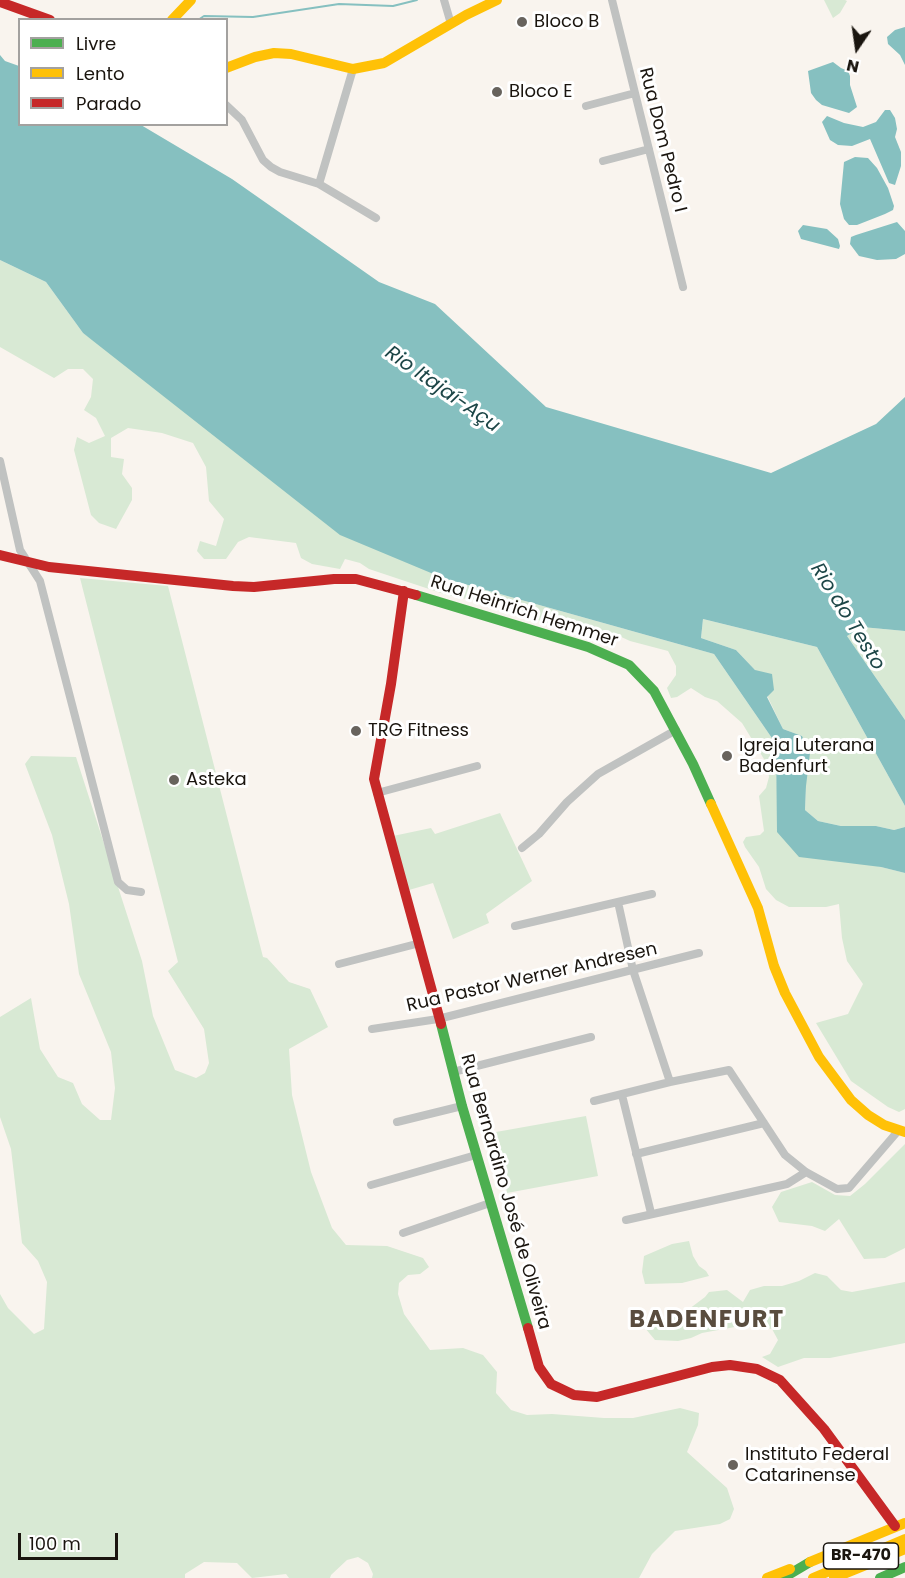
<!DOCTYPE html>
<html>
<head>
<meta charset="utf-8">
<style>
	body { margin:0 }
	#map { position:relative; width:905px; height:1578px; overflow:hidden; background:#f9f4ee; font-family:Poppins,sans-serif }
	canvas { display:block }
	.legend { position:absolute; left:18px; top:18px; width:210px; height:108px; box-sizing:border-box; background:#fff; border:2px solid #a3a19f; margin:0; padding:8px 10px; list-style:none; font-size:18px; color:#1a150f }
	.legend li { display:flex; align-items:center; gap:12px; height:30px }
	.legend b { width:30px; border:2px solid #a3a19f }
	.north { position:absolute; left:827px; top:18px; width:60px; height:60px; -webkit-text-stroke:4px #fff; paint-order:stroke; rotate:193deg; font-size:16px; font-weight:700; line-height:24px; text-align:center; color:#1a150f }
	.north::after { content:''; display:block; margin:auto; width:21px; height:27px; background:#1a150f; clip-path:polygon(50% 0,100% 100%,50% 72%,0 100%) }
	.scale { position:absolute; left:18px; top:1533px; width:100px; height:27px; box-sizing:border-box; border:3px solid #1a150f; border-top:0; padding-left:8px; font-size:18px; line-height:21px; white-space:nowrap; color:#1a150f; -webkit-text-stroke:4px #fff; paint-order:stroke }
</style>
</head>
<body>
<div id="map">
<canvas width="905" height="1578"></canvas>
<ul class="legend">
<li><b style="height:8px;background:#4caf50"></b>Livre</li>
<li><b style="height:8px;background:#ffc107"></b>Lento</li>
<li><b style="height:8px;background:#c62828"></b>Parado</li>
</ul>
<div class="north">N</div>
<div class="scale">100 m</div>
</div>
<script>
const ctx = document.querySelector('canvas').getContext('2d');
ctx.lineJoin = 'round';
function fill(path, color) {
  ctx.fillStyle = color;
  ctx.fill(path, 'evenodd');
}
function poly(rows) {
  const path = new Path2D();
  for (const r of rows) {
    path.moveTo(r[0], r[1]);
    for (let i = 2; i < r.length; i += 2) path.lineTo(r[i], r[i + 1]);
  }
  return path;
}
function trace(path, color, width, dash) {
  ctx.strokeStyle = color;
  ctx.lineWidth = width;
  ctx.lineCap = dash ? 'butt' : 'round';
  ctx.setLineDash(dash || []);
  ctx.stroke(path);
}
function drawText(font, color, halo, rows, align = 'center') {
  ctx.font = font + ' Poppins,sans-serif';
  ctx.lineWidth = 6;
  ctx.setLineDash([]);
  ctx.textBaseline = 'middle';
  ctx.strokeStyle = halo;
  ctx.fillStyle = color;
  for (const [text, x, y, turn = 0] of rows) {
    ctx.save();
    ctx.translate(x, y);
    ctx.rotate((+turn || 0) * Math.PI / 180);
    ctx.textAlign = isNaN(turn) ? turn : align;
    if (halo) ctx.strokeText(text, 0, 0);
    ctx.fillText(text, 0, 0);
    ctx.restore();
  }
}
const green = poly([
	[824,0,845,0,847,1,840,13,833,18],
	[0,260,46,282,83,333,443,578,714,654,776,744,778,832,881,867,905,873,905,1109,899,1112,888,1107,851,1081,816,1023,848,1014,863,984,847,961,842,938,839,904,826,907,789,907,776,900,766,889,759,867,745,847,743,842,746,837,760,835,764,831,759,796,766,788,769,777,767,764,742,723,717,701,705,697,691,688,677,697,671,698,667,688,676,675,676,666,668,651,630,641,617,635,598,632,589,636,481,602,447,595,369,569,360,563,345,559,340,569,312,564,301,558,296,543,249,537,238,542,226,559,204,559,197,551,200,541,216,546,224,519,209,501,206,467,193,443,162,433,128,428,111,438,111,457,124,459,122,474,132,488,132,500,116,529,99,523,91,515,74,450,77,437,89,443,105,436,96,418,84,410,91,397,93,379,83,369,68,369,54,378,0,347],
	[80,578,168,586,263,957,267,958,289,982,310,989,328,1027,289,1049,292,1095,311,1172,332,1228,346,1245,387,1246,423,1258,429,1267,420,1274,408,1275,399,1283,398,1294,404,1314,430,1350,463,1348,483,1355,497,1372,496,1393,511,1410,527,1415,552,1414,604,1418,633,1418,680,1408,699,1413,698,1425,687,1452,727,1488,734,1509,730,1519,720,1524,675,1531,652,1554,639,1578,372,1578,373,1574,368,1563,358,1557,347,1560,331,1575,330,1578,289,1578,286,1574,252,1578,237,1563,204,1562,185,1574,185,1578,0,1578,0,1294,8,1308,34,1334,44,1329,47,1282,38,1261,22,1243,11,1149,0,1117,0,1017,31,998,40,1049,58,1077,73,1083,82,1104,100,1120,111,1120,115,1088,111,1052,79,974,69,904,52,835,25,764,31,756,76,757,142,961,153,1016,175,1070,196,1078,205,1073,209,1063,204,1029,168,971,178,962],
	[703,619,817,647,905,806,905,827,894,830,876,826,841,826,818,821,805,810,806,786,802,736,783,729,755,670,736,650,701,638],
	[862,627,905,631,905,720,847,636],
	[500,813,532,881,486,914,489,923,453,939,433,883,409,890,393,836,431,828,435,834],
	[586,1116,598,1176,507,1193,496,1132],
	[905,1144,905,1248,885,1258,864,1259,839,1219,825,1231,812,1226,779,1222,772,1207,781,1192,812,1182,835,1195,850,1196,865,1184],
	[689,1241,693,1256,699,1266,706,1271,709,1276,682,1283,645,1284,642,1272,644,1256,672,1244],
	[815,1273,827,1276,841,1290,852,1292,905,1282,905,1343,830,1358,804,1358,778,1367,762,1357,770,1354,778,1340,772,1329,751,1324,702,1333,691,1338,678,1341,655,1340,640,1322,672,1317,685,1312,705,1297,709,1292,727,1290,743,1302,750,1290,764,1286,782,1286,799,1281]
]);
const water = poly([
	[905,27,905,65,900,55,888,44,887,37,895,30],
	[0,55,5,61,19,66,20,124,141,125,232,179,379,282,435,304,546,407,771,473,876,424,905,397,905,631,862,627,847,636,905,720,905,806,817,647,703,619,701,638,736,650,755,670,772,674,774,690,767,697,783,729,802,736,810,753,806,786,805,810,818,821,841,826,876,826,894,830,905,827,905,873,881,867,799,857,777,832,776,744,714,654,443,578,340,535,83,333,46,282,0,260],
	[833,62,841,68,848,71,850,76,850,85,857,107,849,113,822,105,816,100,811,93,808,71],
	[885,110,890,110,895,118,897,129,895,137,901,152,901,166,895,185,889,183,870,139,852,146,838,145,830,140,822,122,827,116,844,123,863,127,876,122],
	[855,157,868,158,877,168,888,188,894,206,893,210,885,214,857,225,849,225,844,219,840,204,844,162],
	[897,222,905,231,905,254,896,259,877,260,859,256,850,244,851,237,856,235],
	[803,225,827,229,838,239,840,246,839,249,801,239,798,231]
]);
const stream = poly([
	[198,20,204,16,253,17,339,4,393,6,417,0]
]);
const street = poly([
	[444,0,451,24],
	[612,0,683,287],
	[226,105,242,120,263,160,271,167,280,172,319,184,376,218],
	[586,106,635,93],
	[603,161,649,149],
	[319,184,353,69],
	[0,461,20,550,40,581,118,882,127,890,141,892],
	[377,793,477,766],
	[522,848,539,834,567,802,598,774,676,730],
	[618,902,633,970,670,1082],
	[515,926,652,894],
	[339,964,420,943],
	[372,1029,438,1019,699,953],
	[453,1072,591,1037],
	[622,1095,651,1213],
	[594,1101,670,1082,729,1070,785,1155,806,1172,837,1189,849,1188,898,1131],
	[397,1122,462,1106],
	[636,1154,764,1123],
	[371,1185,476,1155],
	[626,1220,787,1184,806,1172],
	[403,1233,490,1203]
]);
const fast = poly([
	[416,595,588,647,629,665,654,691,693,764,711,804],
	[441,1024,462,1106,528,1328],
	[783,1578,810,1562],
	[880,1578,905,1567]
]);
const slow = poly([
	[172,20,191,0],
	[226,68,255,57,274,53,291,54,353,69,384,63,466,15,497,0],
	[711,804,758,908,774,966,785,993,819,1057,851,1100,868,1115,884,1125,905,1132],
	[810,1562,905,1523],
	[767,1578,790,1569],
	[813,1578,905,1539],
	[834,1578,905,1549]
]);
const jam = poly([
	[0,2,50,20],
	[0,555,49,567,233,586,254,587,334,579,356,579,416,595],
	[404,591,391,684,374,779,441,1024],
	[528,1328,539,1367,551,1384,574,1395,597,1397,712,1367,730,1365,757,1369,780,1380,824,1429,895,1526]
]);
const markers = [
	[522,22,6,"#68635d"],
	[497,92,6,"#68635d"],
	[356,731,6,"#68635d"],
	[727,756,6,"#68635d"],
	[174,780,6,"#68635d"],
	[733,1465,6,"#68635d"]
];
const shields = [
	[861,1556,75]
];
const shieldNames = [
	["BR-470",861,1556]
];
const poiNames = [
	["Bloco B",534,22],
	["Bloco E",509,92],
	["TRG Fitness",368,731],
	["Igreja Luterana",739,746],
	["Badenfurt",739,767],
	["Asteka",186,780],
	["Instituto Federal",745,1455],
	["Catarinense",745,1476]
];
const streetNames = [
	["Rua Dom Pedro I",662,140,76],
	["Rua Heinrich Hemmer",524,612,18],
	["Rua Pastor Werner Andresen",532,978,-13],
	["Rua Bernardino José de Oliveira",505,1192,74]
];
const waterNames = [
	["Rio Itajaí-Açu",442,390,35],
	["Rio do Testo",847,617,58]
];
const districtNames = [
	["BADENFURT",707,1321]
];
fill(green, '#d8e9d4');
fill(water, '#86c0c0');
trace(stream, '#86c0c0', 2);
trace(street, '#c0c2c1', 8);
trace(fast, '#4caf50', 10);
trace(slow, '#ffc107', 10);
trace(jam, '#c62828', 10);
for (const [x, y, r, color] of markers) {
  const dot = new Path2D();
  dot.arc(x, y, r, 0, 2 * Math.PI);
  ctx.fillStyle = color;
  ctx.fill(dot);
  trace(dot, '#fff', 2);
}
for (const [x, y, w] of shields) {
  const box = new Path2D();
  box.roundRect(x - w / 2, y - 13, w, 26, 4.5);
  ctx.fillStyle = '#fff';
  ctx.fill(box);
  trace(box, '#1a150f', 1.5);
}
drawText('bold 16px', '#1a150f', null, shieldNames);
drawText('18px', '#1a150f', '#fff', poiNames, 'left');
drawText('18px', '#1a150f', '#fff', streetNames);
drawText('italic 20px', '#1d4647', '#fff', waterNames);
ctx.letterSpacing = '1.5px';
drawText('bold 24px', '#594c3e', '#fff', districtNames);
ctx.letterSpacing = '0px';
</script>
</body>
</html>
